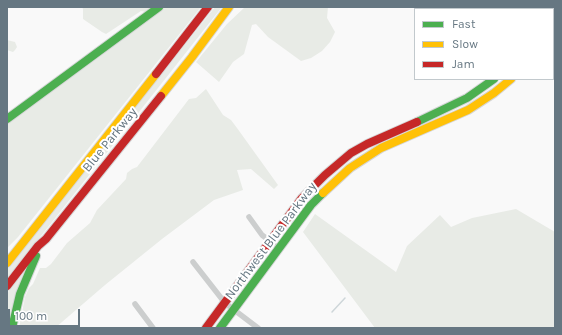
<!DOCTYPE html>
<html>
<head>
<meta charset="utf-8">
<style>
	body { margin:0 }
	#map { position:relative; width:562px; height:335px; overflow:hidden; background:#f9f9f9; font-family:Karla,sans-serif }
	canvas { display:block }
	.frame { position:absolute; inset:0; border:8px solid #667782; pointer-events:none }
	.legend { position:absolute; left:414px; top:8px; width:140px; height:72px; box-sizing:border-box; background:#fff; border:1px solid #c2c9cd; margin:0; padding:5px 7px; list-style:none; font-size:12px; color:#667782 }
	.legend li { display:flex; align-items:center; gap:8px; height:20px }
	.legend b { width:20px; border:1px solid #c2c9cd }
	.scale { position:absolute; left:8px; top:309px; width:72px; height:18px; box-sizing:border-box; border:2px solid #667782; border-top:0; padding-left:5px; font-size:12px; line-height:14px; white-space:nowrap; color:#667782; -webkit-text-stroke:3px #fff; paint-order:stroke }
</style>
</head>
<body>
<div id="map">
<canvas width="562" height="335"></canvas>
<div class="frame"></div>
<ul class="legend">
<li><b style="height:5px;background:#4caf50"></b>Fast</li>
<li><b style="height:5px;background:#ffc107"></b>Slow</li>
<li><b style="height:5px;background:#c62828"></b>Jam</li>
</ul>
<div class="scale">100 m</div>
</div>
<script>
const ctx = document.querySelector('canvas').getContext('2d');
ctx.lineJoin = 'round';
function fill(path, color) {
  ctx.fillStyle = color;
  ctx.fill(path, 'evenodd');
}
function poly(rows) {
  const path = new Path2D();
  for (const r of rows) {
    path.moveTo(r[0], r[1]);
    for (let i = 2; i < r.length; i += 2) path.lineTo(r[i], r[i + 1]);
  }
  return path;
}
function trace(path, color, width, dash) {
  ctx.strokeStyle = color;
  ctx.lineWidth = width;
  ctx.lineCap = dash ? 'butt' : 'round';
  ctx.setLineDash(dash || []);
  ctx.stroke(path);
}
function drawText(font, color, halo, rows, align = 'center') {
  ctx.font = font + ' Karla,sans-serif';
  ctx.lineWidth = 4;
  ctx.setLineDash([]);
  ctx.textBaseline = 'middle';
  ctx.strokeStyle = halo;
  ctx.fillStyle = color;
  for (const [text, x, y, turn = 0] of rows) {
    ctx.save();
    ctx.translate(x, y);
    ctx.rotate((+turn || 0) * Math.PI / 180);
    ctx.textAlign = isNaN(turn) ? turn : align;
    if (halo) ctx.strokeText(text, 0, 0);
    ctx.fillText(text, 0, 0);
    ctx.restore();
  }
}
const green = poly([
	[82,7,154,7,146,12,141,11,106,34,102,32,83,19,83,9],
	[165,7,201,7,18,237,7,248,7,124,102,55,106,51,108,47],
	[215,7,222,7,7,279,7,269],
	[245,7,328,7,327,18,335,32,330,42,322,51,311,58,301,61,268,37,256,24,252,25,244,54,233,62,219,82,196,62,227,24],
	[7,40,15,42,17,47,15,50,13,52,7,50],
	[206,89,223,115,231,120,237,128,278,185,274,189,251,169,237,170,243,190,214,200,162,239,105,285,55,328,19,328,25,297,29,288,33,284,40,268,46,268,51,264,67,243,90,223,97,210,126,179,127,173,132,169,137,167,189,99,196,98],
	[516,209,555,232,555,328,375,328,303,232,315,214,396,272,407,246,440,215,451,227,472,218],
	[23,273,9,328,7,328,7,293]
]);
const stream = poly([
	[332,312,345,298]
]);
const street = poly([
	[249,217,262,235,279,248],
	[193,262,225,303,258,328],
	[135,304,153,328]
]);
const fast = poly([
	[518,7,521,9],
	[532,7,533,9],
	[7,119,159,7],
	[417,122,467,98,494,79],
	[12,328,20,294,36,256],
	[220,328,311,205,323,193]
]);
const slow = poly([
	[553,21,555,23],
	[553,49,555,47],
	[161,96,192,57,229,7],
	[323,193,350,168,381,148,468,110,494,93,511,79],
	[7,263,156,74]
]);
const jam = poly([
	[156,74,208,7],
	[7,286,38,246,46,239,161,96],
	[206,328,302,198,325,175,351,153,367,144,417,122]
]);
const streetNames = [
	["Blue Parkway",110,140,-51],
	["Northwest Blue Parkway",271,241,-53]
];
fill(green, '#e8ebe6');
trace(stream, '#ced6d9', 1.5);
trace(fast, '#d5d6d7', 10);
trace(slow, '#d5d6d7', 10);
trace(jam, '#d5d6d7', 10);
trace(street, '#cccece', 5.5);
trace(fast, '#4caf50', 8);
trace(slow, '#ffc107', 8);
trace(jam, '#c62828', 8);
drawText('13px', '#667782', '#fff', streetNames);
</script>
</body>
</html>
